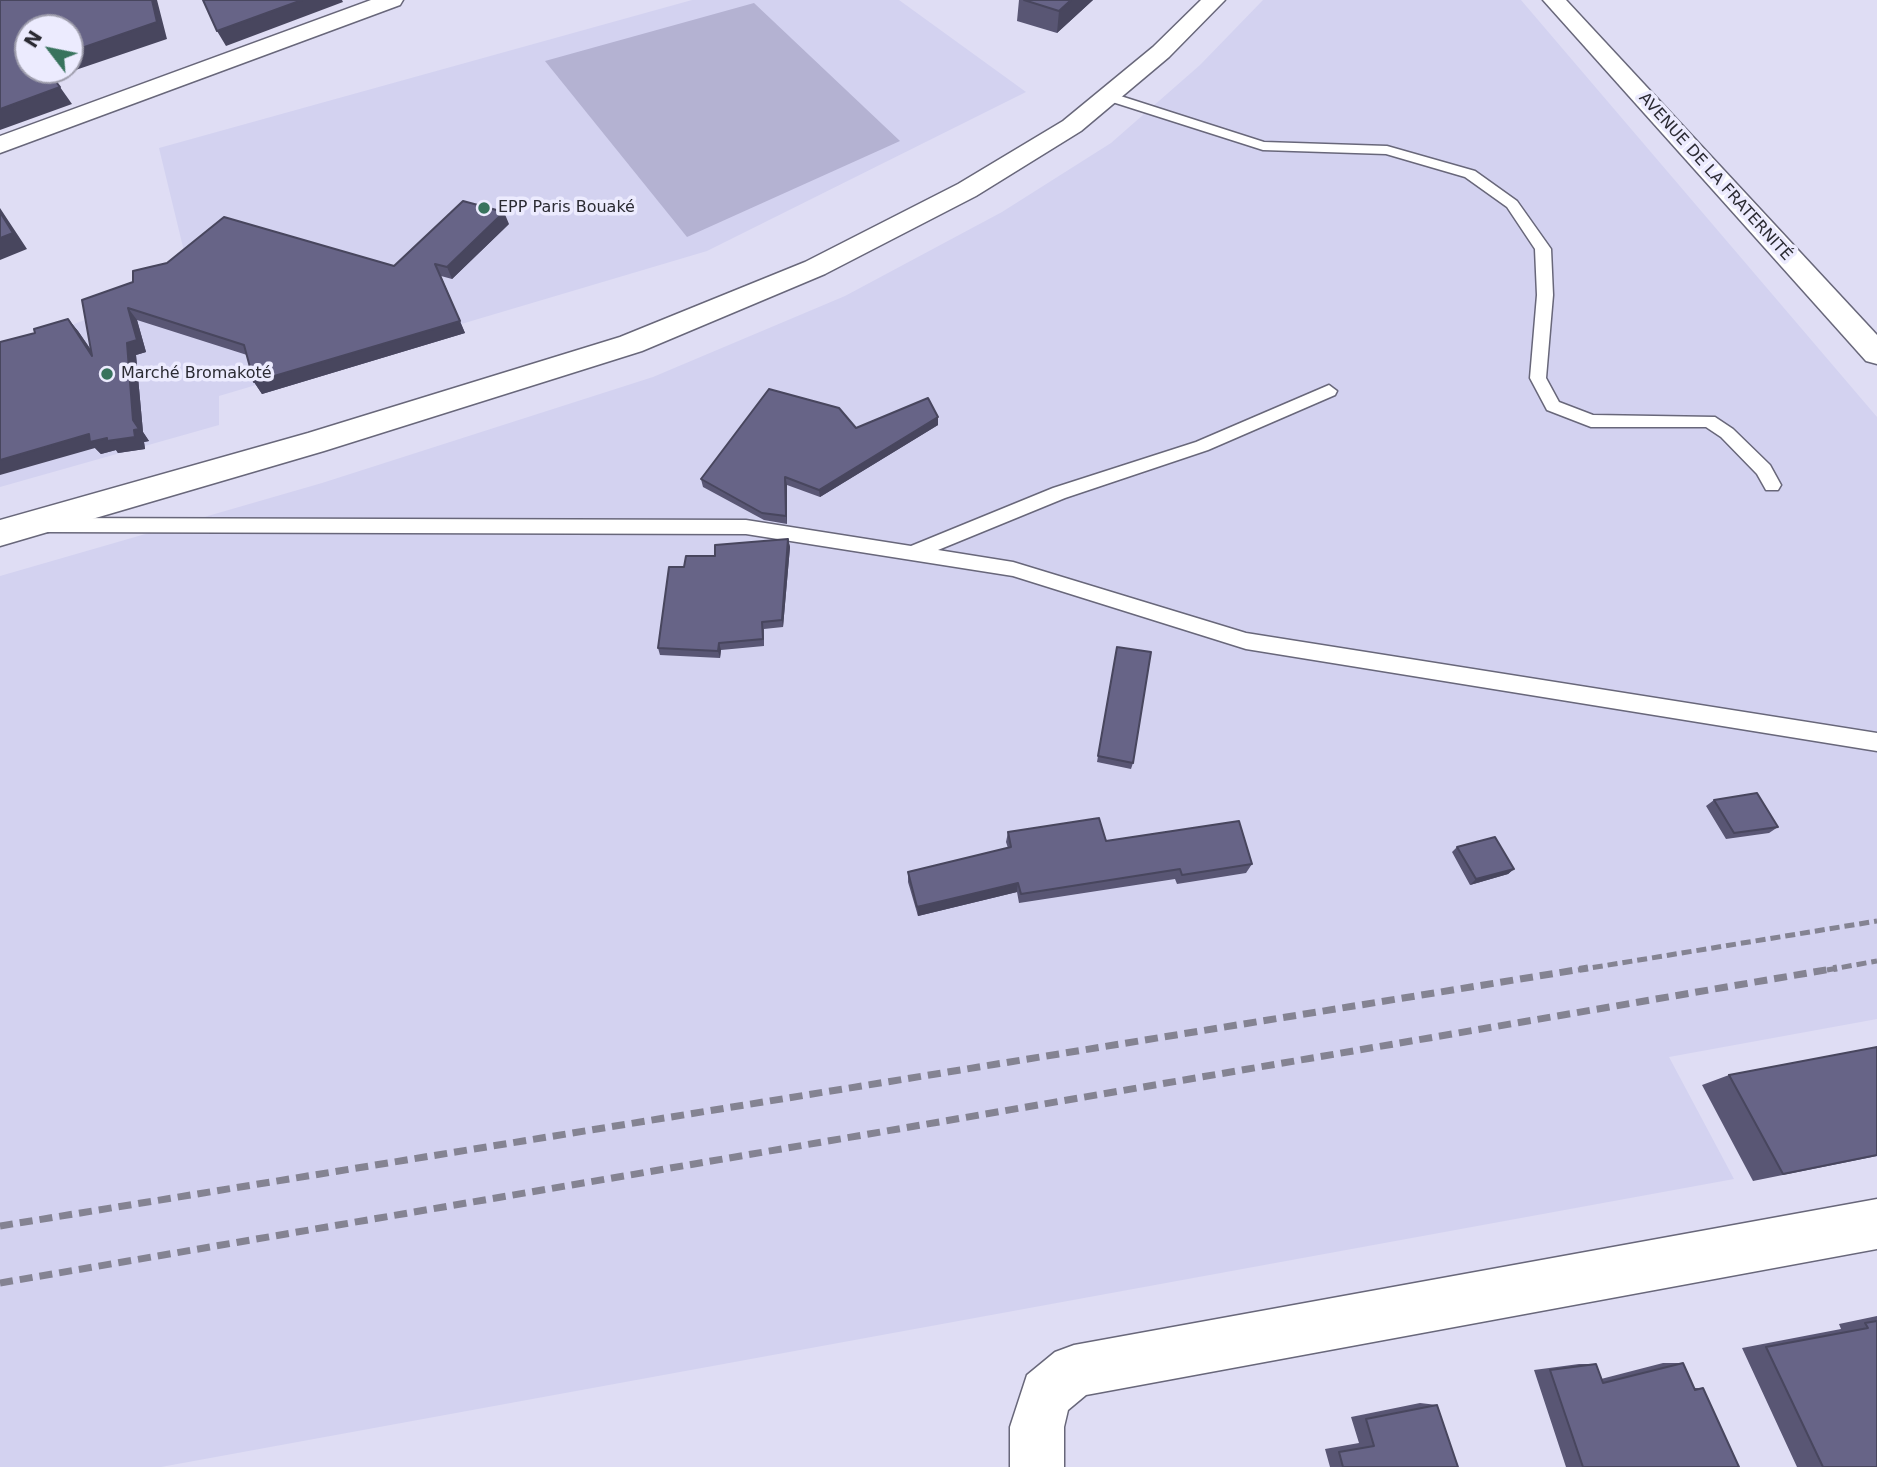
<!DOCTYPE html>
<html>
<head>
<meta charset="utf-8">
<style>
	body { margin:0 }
	#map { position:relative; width:1877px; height:1467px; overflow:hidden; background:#dfddf4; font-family:"DejaVu Sans",sans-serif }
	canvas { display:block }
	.north { position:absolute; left:14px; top:14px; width:70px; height:70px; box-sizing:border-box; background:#ecebfe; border:2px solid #9f9ead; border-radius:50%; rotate:302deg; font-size:19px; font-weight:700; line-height:28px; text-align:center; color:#2b2b33 }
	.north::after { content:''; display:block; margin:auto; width:24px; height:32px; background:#38735d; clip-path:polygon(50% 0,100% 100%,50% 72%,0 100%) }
</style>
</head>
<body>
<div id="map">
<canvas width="1877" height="1467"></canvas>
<div class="north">N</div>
</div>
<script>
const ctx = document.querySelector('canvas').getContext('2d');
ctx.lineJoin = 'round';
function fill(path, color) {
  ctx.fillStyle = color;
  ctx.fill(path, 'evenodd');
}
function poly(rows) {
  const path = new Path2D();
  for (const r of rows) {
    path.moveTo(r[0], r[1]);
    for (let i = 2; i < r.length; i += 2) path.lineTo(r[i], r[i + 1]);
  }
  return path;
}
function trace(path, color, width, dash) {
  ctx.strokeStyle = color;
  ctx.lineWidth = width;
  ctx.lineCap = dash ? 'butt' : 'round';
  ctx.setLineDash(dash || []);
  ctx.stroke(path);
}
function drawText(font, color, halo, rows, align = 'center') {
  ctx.font = font + ' "DejaVu Sans",sans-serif';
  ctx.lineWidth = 7;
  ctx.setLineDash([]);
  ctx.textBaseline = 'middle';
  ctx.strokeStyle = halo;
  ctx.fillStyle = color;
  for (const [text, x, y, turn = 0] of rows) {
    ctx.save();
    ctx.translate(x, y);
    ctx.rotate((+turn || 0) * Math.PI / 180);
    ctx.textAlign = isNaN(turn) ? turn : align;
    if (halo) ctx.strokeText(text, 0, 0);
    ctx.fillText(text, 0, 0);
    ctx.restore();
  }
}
const built = poly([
	[692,0,899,0,1026,92,707,251,219,396,219,425,0,487,0,352,191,280,159,148],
	[1263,0,1521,0,1877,417,1877,1019,1669,1057,1734,1179,161,1467,0,1467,0,576,322,483,653,377,845,296,1002,212,1111,143,1200,65]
]);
const green = poly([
	[754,3,900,141,687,237,545,61]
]);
const service = poly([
	[1108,92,1264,142,1387,146,1475,171,1517,201,1551,249,1553,295,1546,378,1559,402,1593,415,1715,417,1733,429,1770,465,1781,485,1778,490,1766,490,1757,474,1721,437,1706,427,1591,427,1547,410,1530,378,1537,295,1535,249,1507,207,1465,177,1386,154,1263,150,1103,99,1101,96,1108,92],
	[1329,385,1337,391,1335,395,1208,450,1065,498,938,550,1013,562,1246,633,1877,733,1877,751,1246,649,1013,576,746,534,46,532,37,525,46,518,746,520,911,546,1053,488,1196,442,1329,385]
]);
const minor = poly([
	[371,0,403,0,400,5,0,153,0,136,371,0],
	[1877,1199,1877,1249,1086,1395,1068,1410,1064,1427,1064,1467,1010,1467,1010,1427,1027,1375,1055,1352,1074,1345,1877,1199]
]);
const tertiary = poly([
	[1201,0,1225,0,1169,57,1081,131,976,196,825,274,642,351,324,451,0,546,0,520,308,433,620,337,805,262,958,184,1063,121,1153,47,1201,0]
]);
const secondary = poly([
	[1543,0,1566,0,1877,335,1877,364,1866,361,1543,0]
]);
const railFar1 = poly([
	[1578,970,1877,921],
	[1827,970,1877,961]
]);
const rail = poly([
	[0,1226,1588,968],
	[0,1283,1837,968]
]);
const wall = poly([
	[1019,0,1093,0,1057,33,1017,21],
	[509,224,452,279,441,276,465,333,262,394,254,382,247,355,137,320,146,352,136,355,143,432,149,441,144,442,145,449,118,453,116,450,101,454,95,448,35,333,68,319,78,331,92,351,82,300,394,266],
	[938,425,820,497,787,485,787,524,764,520,703,487,701,479,856,428],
	[788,539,790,547,783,627,764,629,764,646,721,650,720,658,660,655,658,648,684,567,715,556],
	[1116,654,1133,763,1131,769,1097,762],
	[1714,800,1778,827,1769,833,1726,839,1706,806],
	[1008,832,1106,841,1252,864,1246,873,1177,884,1175,879,1019,903,1017,892,918,916,908,882,908,872,1008,848,1006,842],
	[1457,847,1514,869,1508,874,1470,885,1452,852],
	[1877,1047,1877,1156,1753,1181,1702,1085,1729,1075],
	[1877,1316,1877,1467,1797,1467,1742,1348,1841,1329,1839,1324],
	[1663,1363,1683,1363,1694,1388,1703,1388,1739,1467,1566,1467,1534,1370,1579,1364,1596,1364,1601,1379],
	[1420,1403,1437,1405,1458,1467,1330,1467,1325,1449,1359,1443,1351,1417]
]);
const shadedWall = poly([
	[152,0,157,0,167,39,52,78,46,70,70,70,70,52],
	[302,0,342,0,343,2,226,46,217,31],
	[1071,0,1093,0,1057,33,1059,11],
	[60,87,72,104,0,130,0,109],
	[0,208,27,249,0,260],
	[504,212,509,224,452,279,447,267],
	[435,264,465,333,262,394,254,382],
	[128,308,137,320,146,352,136,355,143,432,149,441,144,442,145,449,118,453,116,450,101,454,95,448,0,475,0,460,133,420,127,343],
	[68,319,78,331,103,368,92,356],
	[938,417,938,425,820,497,819,490],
	[785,477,787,485,787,524,786,516],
	[788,539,790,547,783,627,782,620],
	[719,643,721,650,720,658,718,651],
	[1514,869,1508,874,1470,885,1476,879],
	[1018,883,1017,892,918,916,917,907]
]);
const building = poly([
	[0,0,152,0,157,22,70,52,70,28,28,28,28,70,47,70,60,87,0,109,0,0],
	[203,0,302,0,217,31,203,0],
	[1024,0,1071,0,1059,11,1024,0],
	[463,201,504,212,447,267,435,264,460,321,254,382,244,345,128,308,137,340,127,343,133,420,139,429,134,430,135,437,107,441,107,438,90,442,89,434,0,460,0,342,35,333,34,329,68,319,92,356,82,300,133,282,133,271,167,263,224,217,394,266,463,201],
	[0,212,13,233,0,238,0,212],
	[769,389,839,408,856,428,928,398,938,417,819,490,785,477,786,516,762,513,701,479,769,389],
	[788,539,782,620,762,622,763,639,719,643,718,651,658,648,669,567,684,567,686,556,715,556,715,545,788,539],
	[1117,647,1151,652,1133,763,1098,756,1117,647],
	[1757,793,1778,827,1734,833,1714,800,1757,793],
	[1099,818,1106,841,1239,821,1252,864,1182,875,1180,869,1021,894,1018,883,917,907,908,872,1011,847,1008,832,1099,818],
	[1495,837,1514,869,1476,879,1457,847,1495,837],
	[1877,1047,1877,1155,1783,1174,1729,1075,1877,1047],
	[1877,1321,1877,1467,1823,1467,1766,1347,1868,1328,1865,1323,1877,1321],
	[1683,1363,1695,1390,1703,1388,1739,1467,1583,1467,1550,1370,1596,1364,1603,1383,1683,1363],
	[1437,1405,1458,1467,1343,1467,1339,1452,1374,1446,1366,1419,1437,1405]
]);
const markers = [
	[484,208,7,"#38735d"],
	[107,374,7,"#38735d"]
];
const farStreetnames = [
	["AVENUE DE LA FRATERNITÉ",1715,177,48]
];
const farPoinames = [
	["EPP Paris Bouaké",498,208],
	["Marché Bromakoté",121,374]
];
fill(built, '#d3d2f0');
fill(green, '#b4b2d2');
trace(service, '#68677a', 3);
trace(minor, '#68677a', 3);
trace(tertiary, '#68677a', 3);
trace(secondary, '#68677a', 3);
fill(service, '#fff');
fill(minor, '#fff');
fill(tertiary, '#fff');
fill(secondary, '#fff');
trace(railFar1, '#848392', 5, [10, 5]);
trace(rail, '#848392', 7, [13, 7]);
fill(wall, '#595674');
fill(shadedWall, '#48465e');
fill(building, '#676487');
trace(building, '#48465e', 2);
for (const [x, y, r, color] of markers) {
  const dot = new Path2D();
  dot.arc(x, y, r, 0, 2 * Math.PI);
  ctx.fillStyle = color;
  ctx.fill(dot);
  trace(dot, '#ecebfe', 2.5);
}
drawText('16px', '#2b2b33', '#ecebfe', farStreetnames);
drawText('16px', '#2b2b33', '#ecebfe', farPoinames, 'left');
</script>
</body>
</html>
